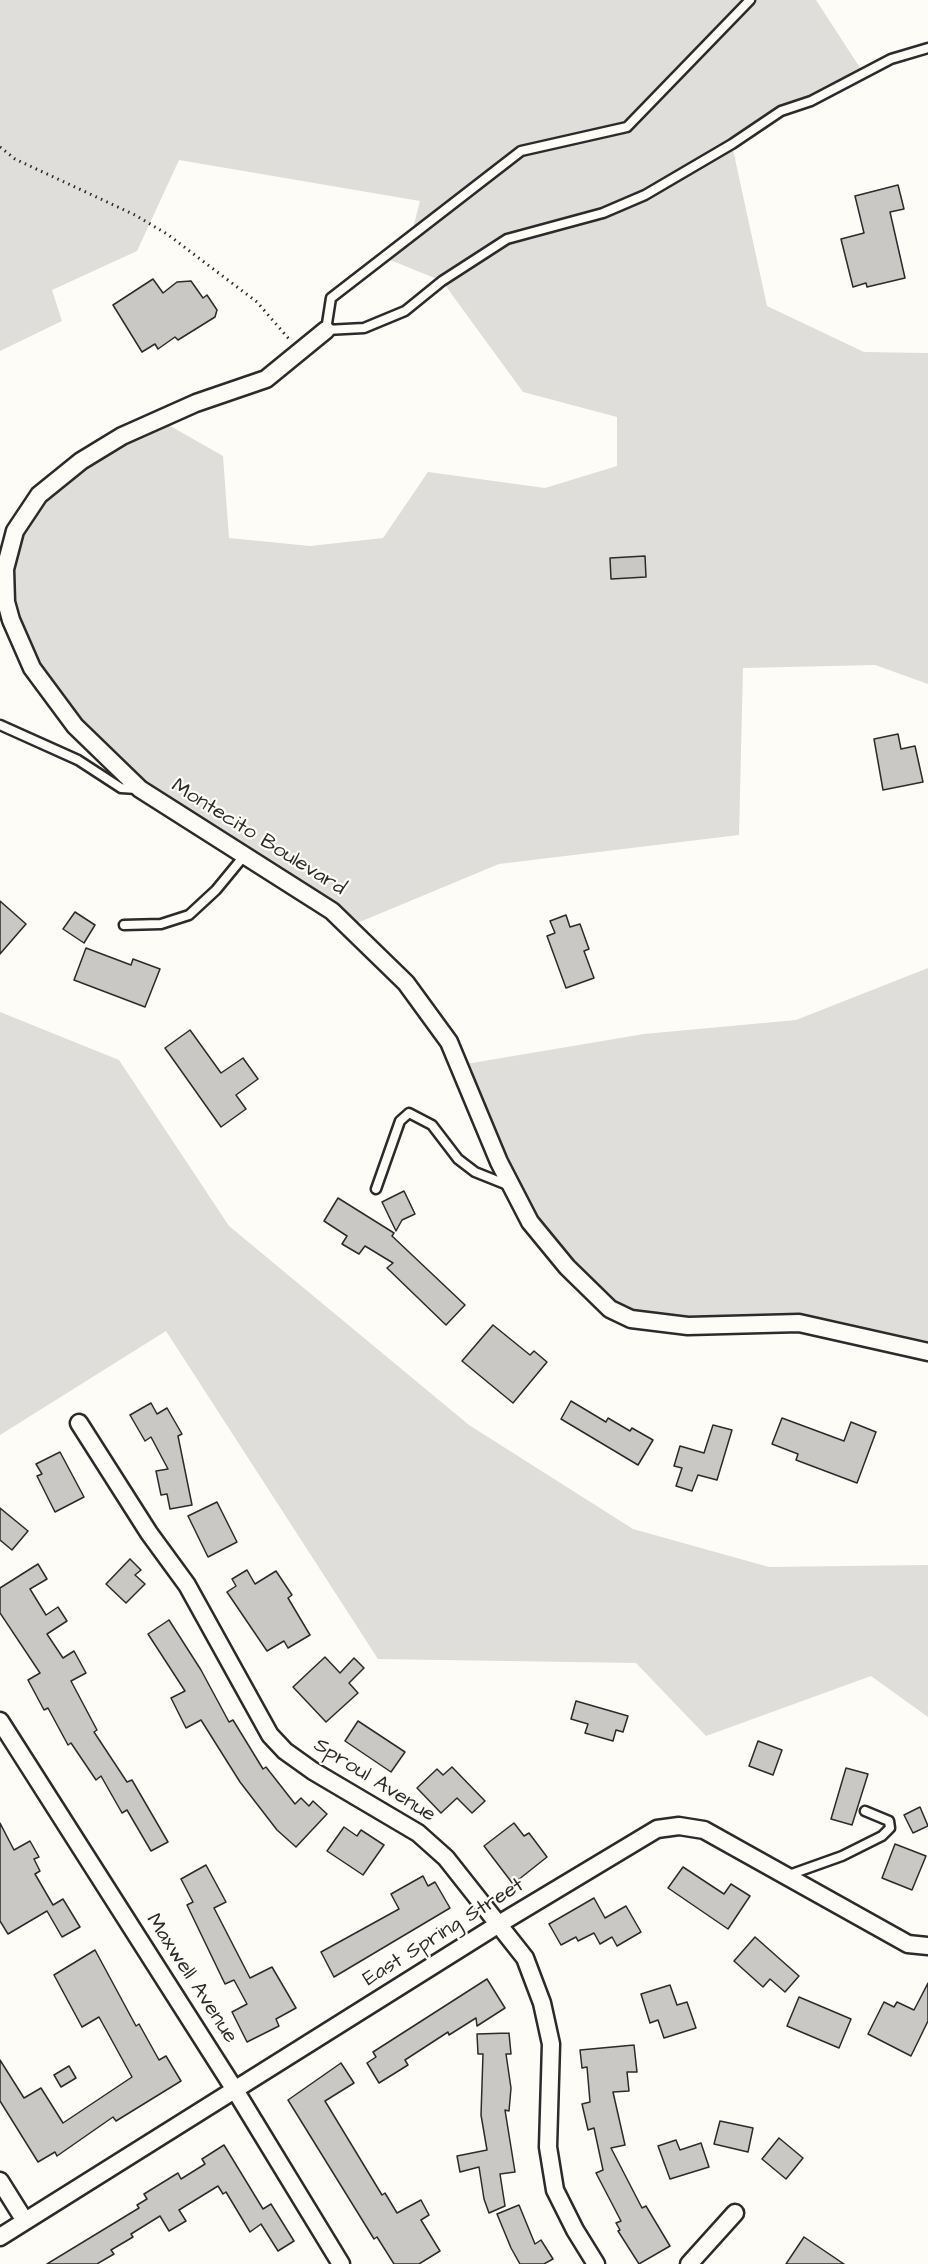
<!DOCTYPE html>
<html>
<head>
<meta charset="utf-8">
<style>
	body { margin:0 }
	canvas { display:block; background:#fdfcf7 }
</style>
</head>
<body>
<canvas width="928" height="2264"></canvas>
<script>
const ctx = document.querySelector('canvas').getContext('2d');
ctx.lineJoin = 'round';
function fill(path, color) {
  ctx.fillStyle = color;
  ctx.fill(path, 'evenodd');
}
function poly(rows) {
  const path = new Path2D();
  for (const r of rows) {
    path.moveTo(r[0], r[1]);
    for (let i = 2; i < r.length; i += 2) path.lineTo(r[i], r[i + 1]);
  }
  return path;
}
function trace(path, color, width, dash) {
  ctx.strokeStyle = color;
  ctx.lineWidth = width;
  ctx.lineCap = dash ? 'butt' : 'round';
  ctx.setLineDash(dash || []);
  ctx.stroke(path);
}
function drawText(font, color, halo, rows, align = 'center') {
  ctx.font = font + ' "Architects Daughter",sans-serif';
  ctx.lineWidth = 4.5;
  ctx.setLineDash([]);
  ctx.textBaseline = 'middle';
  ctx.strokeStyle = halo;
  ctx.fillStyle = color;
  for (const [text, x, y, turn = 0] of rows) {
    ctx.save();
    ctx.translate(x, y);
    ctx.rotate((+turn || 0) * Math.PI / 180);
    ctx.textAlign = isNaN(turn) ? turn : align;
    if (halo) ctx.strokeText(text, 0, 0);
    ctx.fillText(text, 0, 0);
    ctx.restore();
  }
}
const green = poly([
	[0,0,816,0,864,74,781,111,732,145,767,306,864,352,928,353,928,684,875,665,743,668,739,835,499,864,350,926,163,805,75,726,11,620,7,553,39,495,158,419,223,456,229,538,310,546,383,538,428,472,545,488,617,466,617,417,523,392,442,281,385,258,410,240,420,201,179,160,137,251,52,290,62,321,0,351],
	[928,968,928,1352,799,1323,631,1319,544,1240,460,1065,644,1034,796,1020],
	[0,1012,119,1060,229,1226,469,1425,633,1529,769,1567,928,1565,928,1717,871,1676,706,1736,636,1663,378,1659,166,1331,0,1435]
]);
const building = poly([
	[898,185,904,209,890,212,905,278,867,287,866,283,853,287,841,239,864,233,855,196,898,185],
	[153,279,163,293,177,282,191,281,203,298,207,295,217,310,215,317,178,340,175,337,158,349,155,344,142,352,113,305,153,279],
	[645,556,646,577,611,579,610,558,645,556],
	[898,734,901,749,915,746,923,782,883,790,874,739,898,734],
	[0,901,26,924,0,954,0,901],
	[75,912,95,925,84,943,63,929,75,912],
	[566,915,570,927,580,924,589,949,584,951,594,978,566,988,547,936,555,933,550,921,566,915],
	[86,948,131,965,133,959,160,969,145,1007,74,980,86,948],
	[190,1030,221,1073,243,1058,258,1079,236,1095,246,1109,221,1127,165,1048,190,1030],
	[404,1191,415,1214,402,1220,396,1231,382,1202,404,1191],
	[338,1198,394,1233,392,1236,465,1305,446,1325,387,1268,393,1263,365,1246,359,1254,342,1244,347,1236,324,1221,338,1198],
	[493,1325,530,1355,534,1351,547,1362,513,1403,462,1361,493,1325],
	[571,1401,606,1422,608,1418,630,1431,632,1428,653,1440,638,1465,561,1419,571,1401],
	[151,1403,157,1414,167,1408,182,1434,178,1436,192,1505,170,1509,167,1494,161,1495,156,1471,168,1469,151,1437,145,1441,130,1415,151,1403],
	[782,1418,844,1441,851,1422,876,1432,857,1483,796,1460,798,1454,772,1444,782,1418],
	[713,1425,732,1430,717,1480,698,1475,692,1491,676,1486,682,1468,674,1466,680,1446,704,1453,713,1425],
	[60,1452,84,1497,55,1512,37,1476,42,1474,36,1464,60,1452],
	[217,1502,237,1542,208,1557,188,1516,217,1502],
	[0,1508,28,1531,12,1550,0,1540,0,1508],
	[130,1559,141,1570,135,1575,145,1584,126,1603,106,1584,130,1559],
	[38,1564,47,1579,30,1589,46,1615,58,1607,67,1621,47,1634,63,1658,74,1651,86,1673,71,1681,97,1730,94,1732,127,1782,132,1780,168,1842,151,1851,127,1810,122,1813,101,1776,96,1780,71,1743,68,1745,48,1708,44,1710,28,1680,40,1673,0,1613,0,1588,38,1564],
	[247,1570,255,1584,276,1571,292,1595,288,1598,310,1635,288,1648,284,1641,267,1651,227,1592,236,1586,232,1579,247,1570],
	[169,1620,201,1670,229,1722,233,1720,263,1769,266,1767,295,1804,301,1798,309,1806,313,1801,327,1814,296,1847,277,1830,240,1782,201,1720,186,1728,171,1698,185,1691,148,1634,169,1620],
	[325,1657,340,1673,354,1658,364,1668,349,1683,358,1693,326,1722,293,1687,325,1657],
	[576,1701,628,1716,623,1732,616,1730,613,1741,585,1733,588,1724,571,1719,576,1701],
	[358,1721,405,1752,391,1772,345,1741,358,1721],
	[758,1741,782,1750,773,1775,749,1766,758,1741],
	[452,1767,485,1801,472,1813,457,1798,441,1813,417,1788,437,1769,443,1775,452,1767],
	[846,1768,868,1774,852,1825,831,1819,846,1768],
	[920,1807,928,1826,913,1833,904,1815,920,1807],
	[0,1823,14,1850,30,1841,39,1857,34,1859,40,1871,35,1874,53,1905,63,1899,80,1927,62,1937,47,1911,8,1934,0,1921,0,1823],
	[514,1823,524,1836,529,1833,547,1857,513,1884,484,1846,514,1823],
	[344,1827,357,1836,361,1830,384,1845,363,1875,327,1851,344,1827],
	[895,1844,926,1856,912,1890,882,1878,895,1844],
	[206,1865,226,1902,214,1908,250,1978,272,1967,296,2008,276,2019,279,2026,247,2042,232,2012,247,2004,234,1980,225,1984,187,1905,193,1902,181,1879,206,1865],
	[683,1867,724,1894,731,1884,750,1896,728,1929,668,1888,683,1867],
	[423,1876,428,1886,435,1882,450,1908,334,1977,321,1952,399,1909,391,1894,423,1876],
	[594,1898,605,1918,626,1906,641,1932,617,1946,612,1937,600,1944,594,1933,578,1941,576,1937,561,1945,549,1924,594,1898],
	[755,1937,799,1976,785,1992,770,1979,763,1987,734,1961,755,1937],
	[95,1950,136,2026,139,2024,159,2060,166,2056,181,2081,116,2121,113,2117,57,2156,55,2152,38,2162,0,2101,0,2060,24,2098,41,2088,63,2123,132,2077,99,2017,82,2027,54,1975,95,1950],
	[487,1979,505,2008,477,2026,476,2018,449,2035,448,2032,405,2060,408,2065,379,2083,367,2063,376,2057,373,2052,487,1979],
	[928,1983,928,2021,911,2056,868,2034,884,2002,894,2007,897,2002,914,2010,928,1983],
	[670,1985,677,2005,687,2002,696,2028,664,2038,658,2020,650,2023,641,1994,670,1985],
	[799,1997,851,2019,839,2048,787,2026,799,1997],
	[509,2033,511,2054,506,2054,511,2088,509,2111,505,2110,515,2172,500,2174,505,2206,489,2213,484,2199,479,2167,460,2172,457,2156,487,2150,481,2115,483,2054,478,2054,477,2034,509,2033],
	[634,2045,637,2072,627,2072,629,2091,613,2092,625,2145,611,2148,642,2208,646,2206,670,2246,639,2264,618,2231,620,2230,616,2223,621,2221,596,2173,603,2170,594,2128,588,2130,582,2104,590,2102,587,2067,582,2068,580,2050,634,2045],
	[341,2063,354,2083,325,2101,382,2195,385,2193,397,2213,421,2200,429,2215,421,2220,440,2251,419,2264,394,2264,377,2237,374,2239,288,2100,341,2063],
	[69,2066,76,2078,61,2087,54,2075,69,2066],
	[720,2121,753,2128,748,2152,714,2144,720,2121],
	[779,2138,803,2158,786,2179,762,2159,779,2138],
	[676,2140,680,2150,701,2143,709,2167,670,2179,658,2146,676,2140],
	[224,2145,263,2209,271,2204,294,2241,278,2251,261,2224,250,2232,226,2192,223,2194,218,2186,179,2210,186,2221,169,2231,160,2216,131,2234,133,2237,111,2250,114,2254,97,2264,47,2264,139,2208,137,2205,147,2199,144,2194,178,2173,181,2179,205,2164,202,2159,224,2145],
	[519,2205,535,2244,541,2240,553,2259,544,2264,520,2264,511,2248,497,2214,519,2205],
	[804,2237,844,2264,786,2264,804,2237]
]);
const path = poly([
	[0,147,15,159,135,215,167,234,257,302,289,339]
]);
const lane = poly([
	[750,0,627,127,521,151,331,298,326,330,364,328,405,311,442,281,507,239,603,213,645,195,732,144,781,111,811,101,891,59,928,48],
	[0,725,78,760,121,788,137,789],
	[124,925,161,924,189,915,216,890,244,856],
	[376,1189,400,1121,409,1113,432,1125,458,1159,475,1172,510,1186],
	[786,1876,842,1856,882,1836,890,1828,889,1821,865,1811]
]);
const street = poly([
	[326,330,266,379,196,403,122,436,81,461,39,495,15,531,5,569,6,602,11,620,32,668,75,726,140,789,332,911,406,983,449,1042,499,1162,530,1222,567,1267,610,1309,631,1319,688,1326,799,1323,928,1352],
	[79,1423,149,1533,187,1585,270,1735,285,1751,313,1771,418,1833,446,1858,525,1958,542,2003,551,2044,548,2147,555,2190,575,2230,596,2264],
	[0,1721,235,2090,341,2264],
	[0,2181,25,2221],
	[0,2237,499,1924,657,1829,679,1826,704,1830,908,1944,928,1946],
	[689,2264,735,2213]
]);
const streetNames = [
	["Montecito Boulevard",258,838,32],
	["Sproul Avenue",374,1781,32],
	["East Spring Street",444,1933,-32],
	["Maxwell Avenue",191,1979,57]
];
fill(green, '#dfdeda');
fill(building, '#c9c8c4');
trace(building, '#2b2b2b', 1.5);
trace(lane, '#2b2b2b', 13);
trace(street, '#2b2b2b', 21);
trace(path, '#2b2b2b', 3, [1.5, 4.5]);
trace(lane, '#fdfcf7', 8);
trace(street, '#fdfcf7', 16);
drawText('21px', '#2b2b2b', '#fdfcf7', streetNames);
</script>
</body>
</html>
